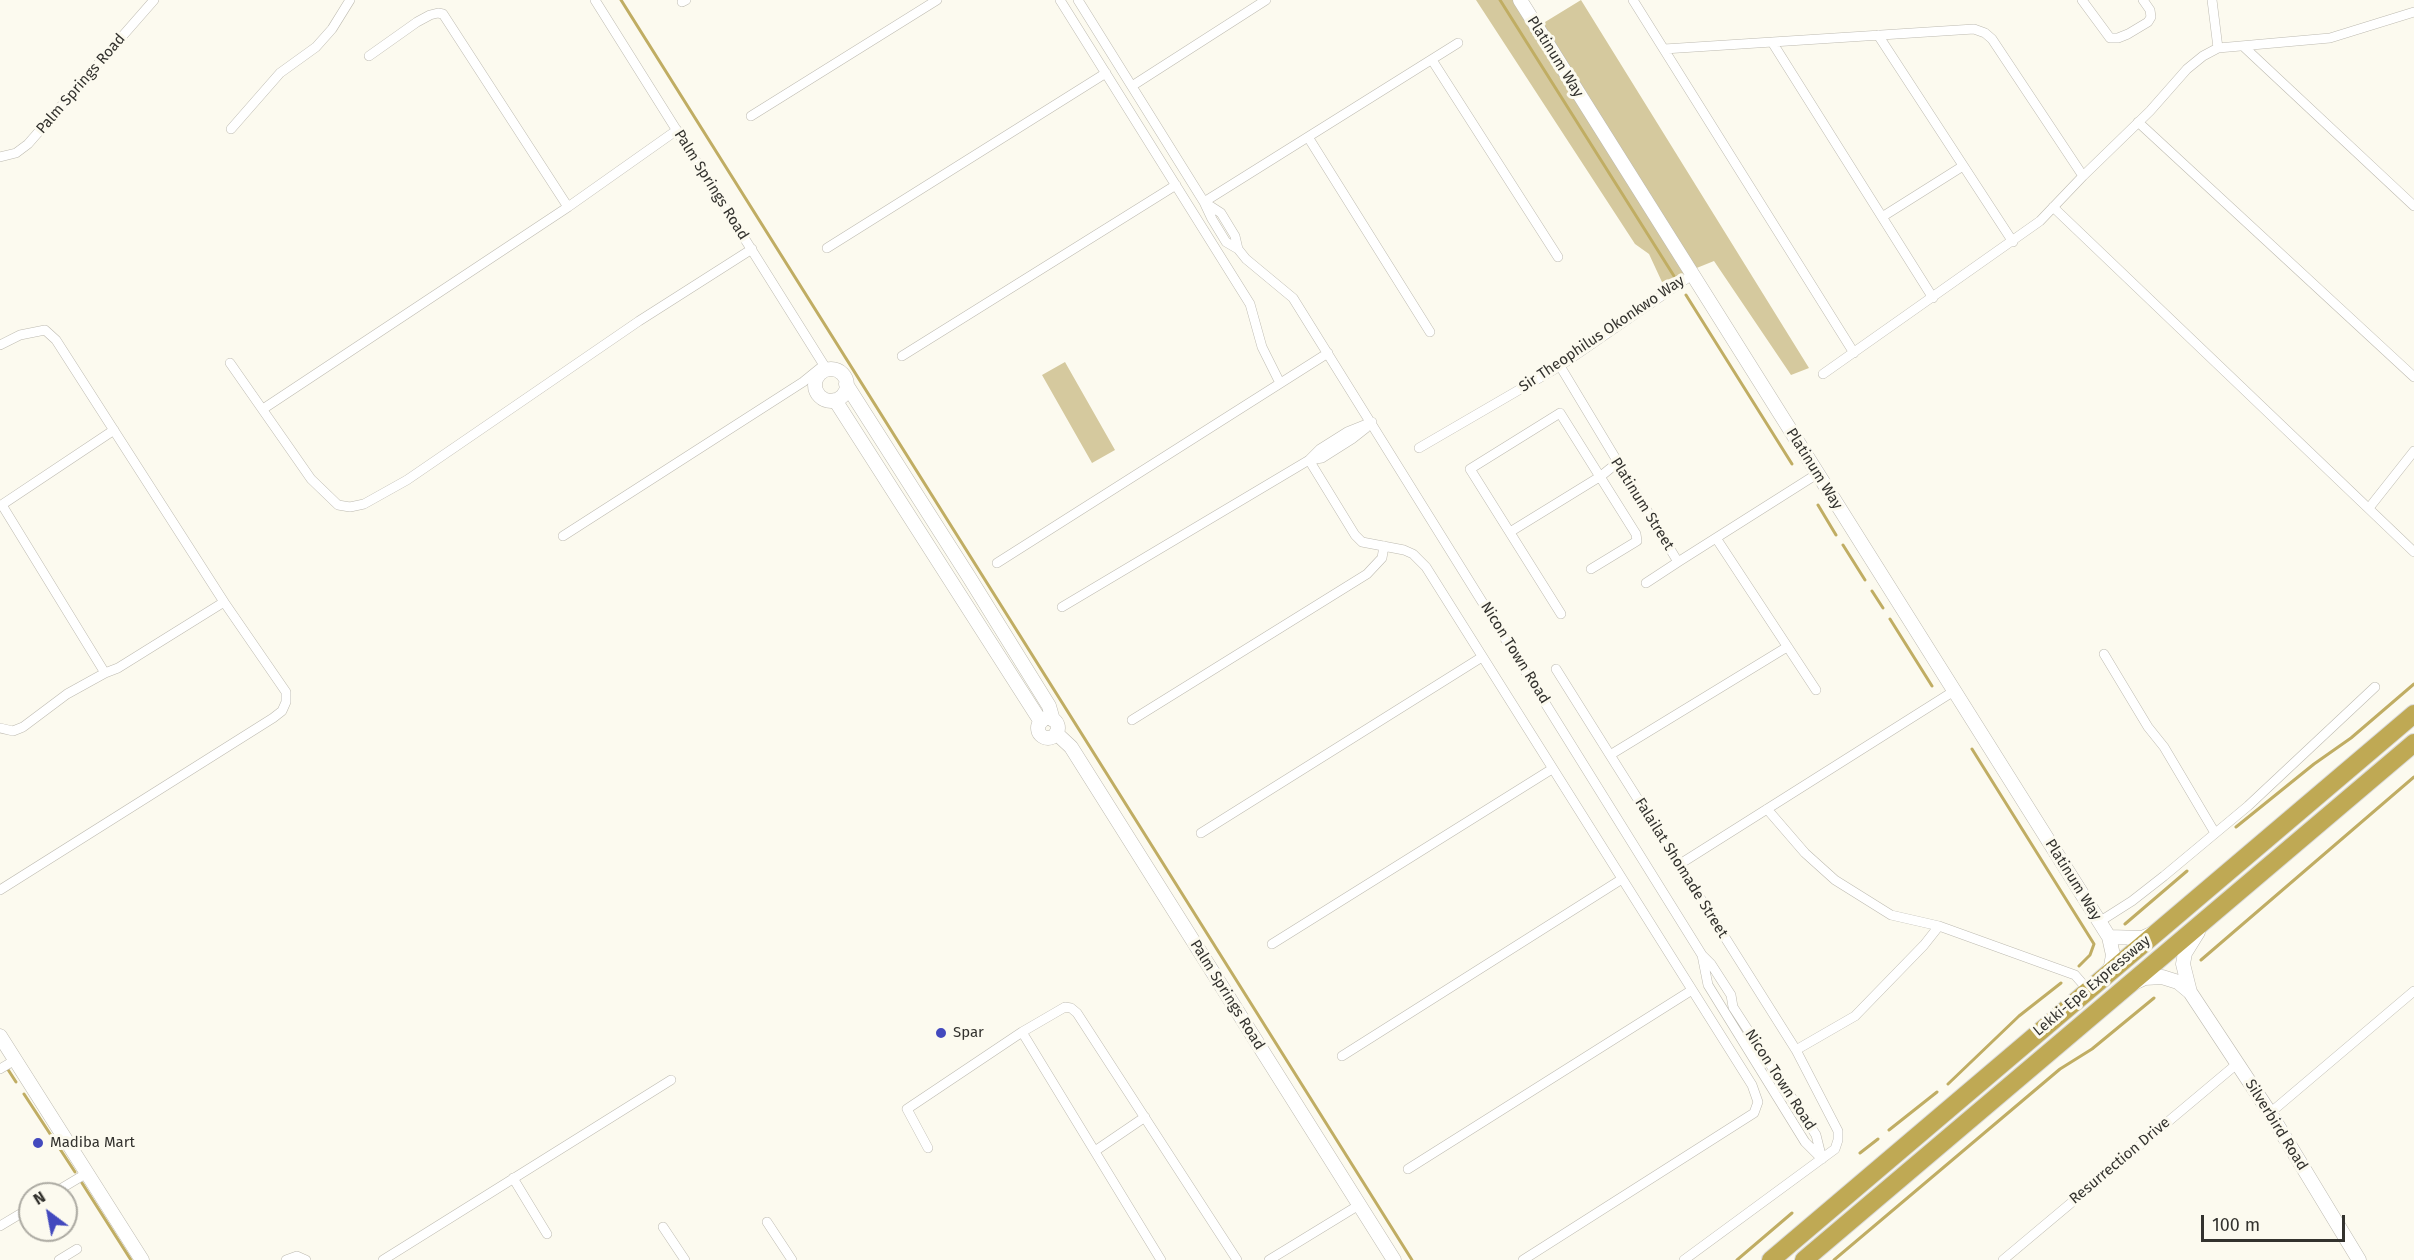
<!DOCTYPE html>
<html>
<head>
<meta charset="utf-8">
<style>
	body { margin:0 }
	#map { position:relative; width:2414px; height:1260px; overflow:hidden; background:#fcfaef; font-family:"Fira Sans",sans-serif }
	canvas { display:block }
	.north { position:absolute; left:18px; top:1182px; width:60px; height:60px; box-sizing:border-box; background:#fcfaef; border:2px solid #acaaa2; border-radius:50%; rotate:328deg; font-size:16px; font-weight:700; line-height:24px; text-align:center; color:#33322e }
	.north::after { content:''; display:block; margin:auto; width:21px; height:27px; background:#4349be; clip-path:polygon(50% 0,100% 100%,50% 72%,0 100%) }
	.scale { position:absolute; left:2201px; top:1215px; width:144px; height:27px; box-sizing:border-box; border:3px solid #33322e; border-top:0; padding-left:8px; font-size:18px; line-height:21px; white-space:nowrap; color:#33322e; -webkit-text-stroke:4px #fcfaef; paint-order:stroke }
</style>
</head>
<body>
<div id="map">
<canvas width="2414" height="1260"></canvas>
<div class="north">N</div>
<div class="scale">100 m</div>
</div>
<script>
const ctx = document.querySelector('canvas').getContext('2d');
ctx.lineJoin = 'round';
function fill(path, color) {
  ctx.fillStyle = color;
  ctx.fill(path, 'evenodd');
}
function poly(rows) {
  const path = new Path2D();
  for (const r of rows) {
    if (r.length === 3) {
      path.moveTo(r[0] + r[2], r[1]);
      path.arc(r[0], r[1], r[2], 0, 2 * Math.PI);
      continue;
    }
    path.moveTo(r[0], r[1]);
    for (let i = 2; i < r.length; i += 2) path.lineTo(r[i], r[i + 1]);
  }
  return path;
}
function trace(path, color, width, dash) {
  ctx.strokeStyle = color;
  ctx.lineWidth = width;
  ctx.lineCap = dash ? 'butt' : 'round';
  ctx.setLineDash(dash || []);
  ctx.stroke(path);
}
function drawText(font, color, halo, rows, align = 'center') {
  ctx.font = font + ' "Fira Sans",sans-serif';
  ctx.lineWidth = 6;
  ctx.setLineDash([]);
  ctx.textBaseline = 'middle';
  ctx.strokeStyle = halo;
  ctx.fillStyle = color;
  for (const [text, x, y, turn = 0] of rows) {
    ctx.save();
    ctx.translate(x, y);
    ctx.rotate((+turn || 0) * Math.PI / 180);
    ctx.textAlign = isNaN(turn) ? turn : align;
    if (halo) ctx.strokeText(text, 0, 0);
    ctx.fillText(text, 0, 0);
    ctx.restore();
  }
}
const green = poly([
	[1476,0,1515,0,1532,30,1581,0,1809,368,1791,375,1714,261,1662,282,1649,254,1635,244],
	[1065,362,1115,450,1092,463,1042,375]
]);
const stream = poly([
	[621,0,1412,1260],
	[1500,0,1674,276],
	[1686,295,1792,464],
	[1818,505,1836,535],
	[1843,545,1865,580],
	[1872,591,1883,608],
	[1890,619,1932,686],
	[1972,749,2094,944,2090,955,2079,966],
	[2236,827,2314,764,2351,738,2414,684],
	[2125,924,2187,871],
	[2201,960,2414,777],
	[7,1068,16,1082],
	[1948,1084,2019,1016,2061,983],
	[24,1094,75,1172],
	[1889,1130,1937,1092],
	[1860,1153,1878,1139],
	[82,1183,131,1260],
	[1737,1260,1792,1213],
	[1834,1260,2060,1069,2092,1049,2154,998]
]);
const street = poly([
	[595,0,827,370],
	[1060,0,1250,304,1262,347,1280,383],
	[1078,0,1204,202,1212,219,1226,242,1238,249,1246,259,1293,298,1702,955,1711,964,1731,995,1733,1007,1816,1135,1822,1159],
	[1633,0,1854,353],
	[2082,0,2110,38,2118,38,2128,34,2148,22,2151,17,2150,10,2143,0],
	[2212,0,2218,48],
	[682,2,686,0],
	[1878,35,2013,242],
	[1772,42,1933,298],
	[2243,46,2414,206],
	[1664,49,1974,29,1985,33,1992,39,2083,176],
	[369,56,417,22,430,15,438,13,443,14,568,207],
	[1432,60,1558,257],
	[1132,86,1266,0],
	[751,116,937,0],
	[2138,122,2414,377],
	[231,129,280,73,316,47,332,29,350,0],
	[1308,137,1430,332],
	[0,157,16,153,28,144,154,0],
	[1204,202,1458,43],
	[1204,202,1221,213,1235,236,1238,249],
	[2053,207,2414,552],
	[1882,217,1963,166],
	[827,248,1106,73],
	[0,345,20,335,45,330,56,340,224,602,286,692,286,702,282,711,273,718,0,890],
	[902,356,1176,185],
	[230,363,311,479,338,505,350,507,364,504,407,480,639,321,752,249],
	[1560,366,1678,562,1817,474],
	[1823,374,2040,221,2083,176,2150,111,2187,69,2203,56,2218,48,2330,38,2414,12],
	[263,409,568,207,677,130],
	[1419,448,1560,366,1692,275],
	[1309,460,1355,535,1362,542,1404,550,1413,554,1426,567,1752,1085,1758,1102,1754,1113,1523,1260],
	[1309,460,1322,458,1352,439,1366,428],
	[2,505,105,673,118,668,224,602],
	[0,506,114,430],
	[2369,508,2414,451],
	[1510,532,1601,476,1617,463],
	[563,536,803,382,824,365],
	[1716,538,1816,690],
	[997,563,1328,353],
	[1646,583,1678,562],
	[1062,607,1309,460,1320,449,1347,432,1372,422],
	[1561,614,1470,469,1560,413,1636,534,1637,541,1591,569],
	[2104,654,2148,727,2164,747,2215,833],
	[1556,669,1610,755],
	[1132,720,1367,574,1382,558,1384,546],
	[0,728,13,731,23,727,67,694,105,673],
	[1767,809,1805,853,1835,880,1891,915,1939,926,2075,975,2088,990],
	[1201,833,1482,657],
	[1680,864,1954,691],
	[2099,922,2132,901,2164,876,2248,806,2375,687],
	[1272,944,1552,769],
	[1702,955,1708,985,1805,1142,1822,1159],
	[1022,1032,1065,1007,1071,1008,1077,1013,1237,1260],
	[1796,1050,1855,1016,1924,945,1939,926],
	[1342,1056,1622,879],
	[0,1069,15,1060],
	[2270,1113,2414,991],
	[928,1148,907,1109,1022,1032,1161,1260],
	[1095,1151,1145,1117],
	[1408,1169,1692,990],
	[513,1178,547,1234],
	[52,1194,87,1173],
	[767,1222,792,1260],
	[0,1226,30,1208],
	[663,1227,685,1260],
	[59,1260,77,1249],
	[286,1260,297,1256,306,1260],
	[383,1260,671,1080],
	[1269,1260,1359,1205],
	[1684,1260,1835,1149,1838,1140,1838,1131,1796,1050,1610,755,1787,647],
	[2003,1260,2238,1063]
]);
const secondary = poly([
	[1520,0,2109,937,2113,955,2111,966,2107,974],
	[831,385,16],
	[846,384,969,577,1049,706,1053,720],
	[835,400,1041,722],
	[1048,728,10],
	[1056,733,1071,747,1394,1260],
	[2198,932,2185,953,2183,964,2190,992,2270,1113,2359,1260],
	[2109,937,2142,938,2153,933],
	[2134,983,2145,978,2162,977,2178,982,2190,992],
	[0,1036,142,1260]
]);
const highway = poly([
	[1771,1260,2414,714],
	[1804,1260,2414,743]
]);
const markers = [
	[941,1033,6,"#4349be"],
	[38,1143,6,"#4349be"]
];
const streetNames = [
	["Platinum Way",1555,57,58],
	["Palm Springs Road",81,84,-49],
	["Palm Springs Road",711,185,58],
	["Sir Theophilus Okonkwo Way",1602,334,-34],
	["Platinum Way",1814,469,58],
	["Platinum Street",1642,504,58],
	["Nicon Town Road",1515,653,58],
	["Falailat Shomade Street",1681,868,58],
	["Platinum Way",2073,880,58],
	["Lekki-Epe Expressway",2092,986,-40],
	["Palm Springs Road",1227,995,58],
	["Nicon Town Road",1780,1080,57],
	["Silverbird Road",2276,1125,58],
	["Resurrection Drive",2120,1161,-40]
];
const poiNames = [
	["Spar",953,1033],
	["Madiba Mart",50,1143]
];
fill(green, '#d5c99e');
trace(stream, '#c0ad63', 3);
trace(street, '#bdbab0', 10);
trace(secondary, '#bdbab0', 15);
trace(highway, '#dadad9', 20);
trace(street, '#fff', 9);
trace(secondary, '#fff', 14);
trace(highway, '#bfa954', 18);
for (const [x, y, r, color] of markers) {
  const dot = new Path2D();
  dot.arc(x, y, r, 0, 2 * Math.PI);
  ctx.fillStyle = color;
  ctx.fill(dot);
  trace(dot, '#fcfaef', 2);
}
drawText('15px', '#33322e', '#fcfaef', streetNames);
drawText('15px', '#33322e', '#fcfaef', poiNames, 'left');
</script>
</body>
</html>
